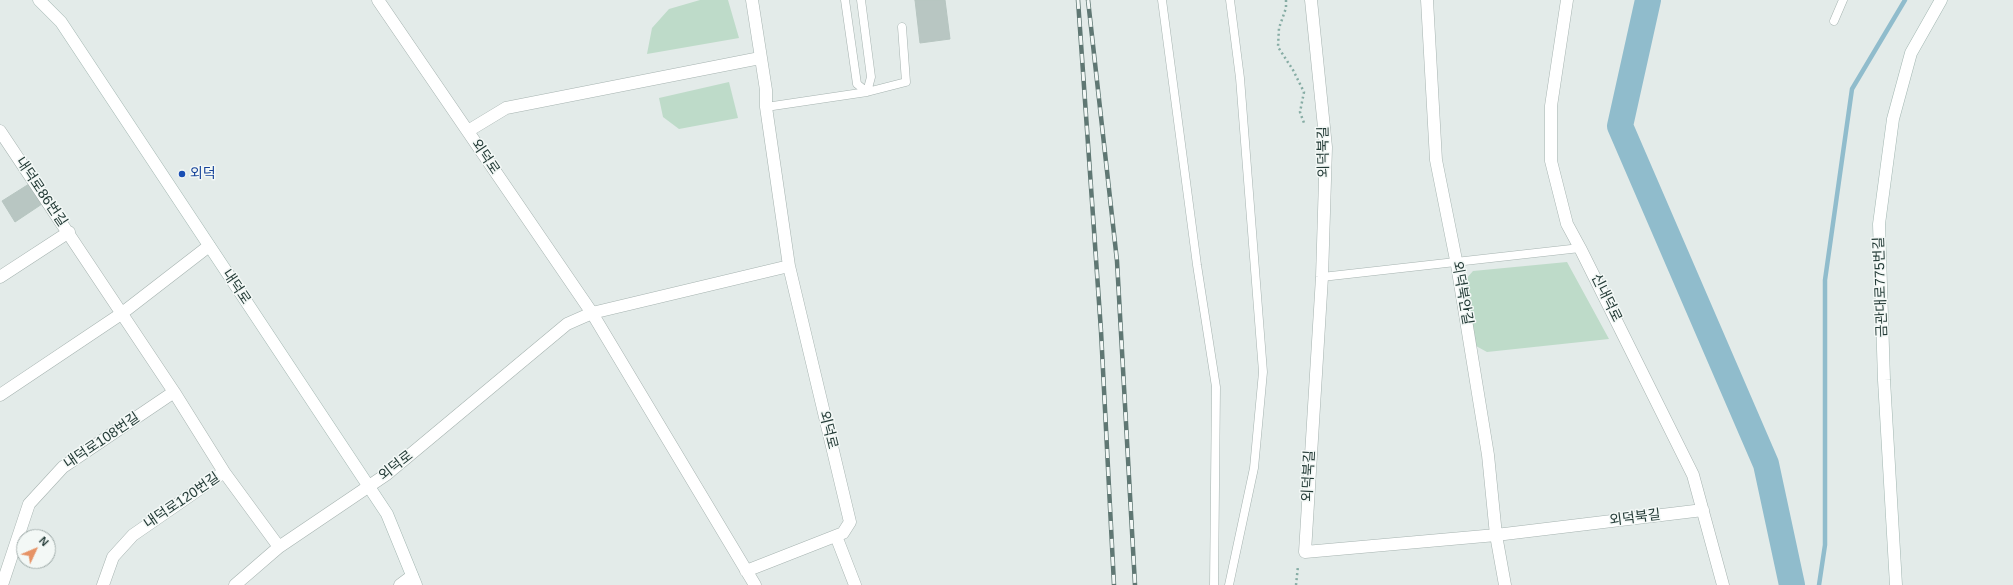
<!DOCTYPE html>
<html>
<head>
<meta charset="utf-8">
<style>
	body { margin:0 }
	#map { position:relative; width:2013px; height:585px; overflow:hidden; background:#e3ebe9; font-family:Arial,sans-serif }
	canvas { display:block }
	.north { position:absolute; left:16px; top:529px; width:40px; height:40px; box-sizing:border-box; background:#f3f8f6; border:1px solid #a0acaa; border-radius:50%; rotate:46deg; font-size:11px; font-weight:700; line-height:16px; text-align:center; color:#243b37 }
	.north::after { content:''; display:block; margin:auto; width:14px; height:18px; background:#e69366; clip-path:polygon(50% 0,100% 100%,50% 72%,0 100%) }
</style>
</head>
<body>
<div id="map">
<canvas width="2013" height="585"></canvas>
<div class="north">N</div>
</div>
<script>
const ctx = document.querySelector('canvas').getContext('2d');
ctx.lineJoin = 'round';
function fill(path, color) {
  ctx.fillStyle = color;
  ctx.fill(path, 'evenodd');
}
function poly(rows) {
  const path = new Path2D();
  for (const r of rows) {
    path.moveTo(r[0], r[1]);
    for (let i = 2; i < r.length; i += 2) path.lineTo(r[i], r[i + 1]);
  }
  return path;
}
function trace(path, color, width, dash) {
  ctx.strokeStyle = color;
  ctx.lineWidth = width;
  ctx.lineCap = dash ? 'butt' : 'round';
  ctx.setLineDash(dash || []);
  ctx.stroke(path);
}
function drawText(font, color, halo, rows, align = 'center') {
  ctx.font = font + ' Arial,"Noto Sans KR",sans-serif';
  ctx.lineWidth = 3;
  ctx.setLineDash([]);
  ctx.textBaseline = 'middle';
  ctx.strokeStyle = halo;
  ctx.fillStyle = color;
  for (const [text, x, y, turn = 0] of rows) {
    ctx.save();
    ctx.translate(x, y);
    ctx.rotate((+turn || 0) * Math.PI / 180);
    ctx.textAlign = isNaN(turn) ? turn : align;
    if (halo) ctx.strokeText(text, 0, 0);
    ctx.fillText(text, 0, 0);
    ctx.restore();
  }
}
const green = poly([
	[700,0,728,0,739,38,647,54,652,28,669,9],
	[729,82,738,118,679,129,663,117,659,98],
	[1567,262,1609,339,1487,352,1476,346,1466,279,1473,271]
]);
const stream = poly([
	[1819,585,1825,545,1825,280,1852,89,1905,0]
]);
const river = poly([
	[1648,0,1620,126,1766,464,1792,585]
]);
const building = poly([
	[915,0,945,0,950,39,920,43,915,0],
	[29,184,42,204,15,222,2,201,29,184]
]);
const path = poly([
	[1286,0,1286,8,1279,28,1278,47,1293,70,1304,92,1300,112,1304,123],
	[1296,585,1298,566]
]);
const lane = poly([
	[845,0,857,84,867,92,906,82,902,27],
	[1162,0,1197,265,1216,387,1214,585],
	[1834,21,1843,0],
	[766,107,867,92,871,77,861,0],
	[1322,277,1580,248],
	[1229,585,1254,468,1263,372,1240,78,1230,0]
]);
const street = poly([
	[378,0,592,313,755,585],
	[1311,0,1326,147,1322,277,1305,552,1496,535,1703,510],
	[1427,0,1436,160,1457,265,1488,455,1496,535,1505,585],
	[1567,0,1551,106,1551,161,1567,224,1580,248,1693,475,1723,585],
	[0,131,174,392,224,472,279,547],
	[468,131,506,108,760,58],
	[0,277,69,232],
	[0,395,121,314,209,246],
	[836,536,855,585],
	[746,571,843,533,850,522,789,266,766,107,766,90,752,0],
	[2,585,29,504,63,467,174,392],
	[103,585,113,557,133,535,224,472],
	[235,585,279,547,387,474,567,324,592,313,789,266],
	[400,585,412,576]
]);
const secondary = poly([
	[39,0,61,22,387,514,416,585],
	[1896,585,1884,380,1879,224,1893,119,1911,53,1941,0]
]);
const rail = poly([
	[1078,0,1101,331,1114,585],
	[1088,0,1117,261,1135,585]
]);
const markers = [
	[182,174,4,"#1a4fb4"]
];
const streetNames = [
	["외덕북길",1324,152,-91],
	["외덕로",485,157,56],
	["내덕로86번길",41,192,56],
	["내덕로",236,287,56],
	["금관대로775번길",1881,287,-92],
	["외덕북안길",1462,293,80],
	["신내덕로",1606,298,64],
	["외덕로",828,430,76],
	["내덕로108번길",102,441,-34],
	["외덕로",396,466,-38],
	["외덕북길",1309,476,-87],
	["내덕로120번길",182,501,-34],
	["외덕북길",1635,518,-7]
];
const transitNames = [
	["외덕",190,174]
];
fill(green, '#bedbc9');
trace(stream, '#90bccc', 4.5);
trace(river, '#90bccc', 26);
fill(building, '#b8c6c2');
trace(building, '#b6c5c0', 1);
trace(lane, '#a6b3b0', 9);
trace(street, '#a6b3b0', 13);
trace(secondary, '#a2b6b1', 13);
trace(path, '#86aca4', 2.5, [2, 3]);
trace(lane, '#fff', 8);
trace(street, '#fff', 12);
trace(secondary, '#fff', 12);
trace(rail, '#5f7773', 4.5);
trace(rail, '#f3f8f6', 3, [9]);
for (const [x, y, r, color] of markers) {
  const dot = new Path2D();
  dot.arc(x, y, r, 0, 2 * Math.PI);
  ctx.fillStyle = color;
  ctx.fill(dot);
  trace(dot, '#f3f8f6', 1.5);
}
drawText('14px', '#243b37', '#f3f8f6', streetNames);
drawText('14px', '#164399', '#f3f8f6', transitNames, 'left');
</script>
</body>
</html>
